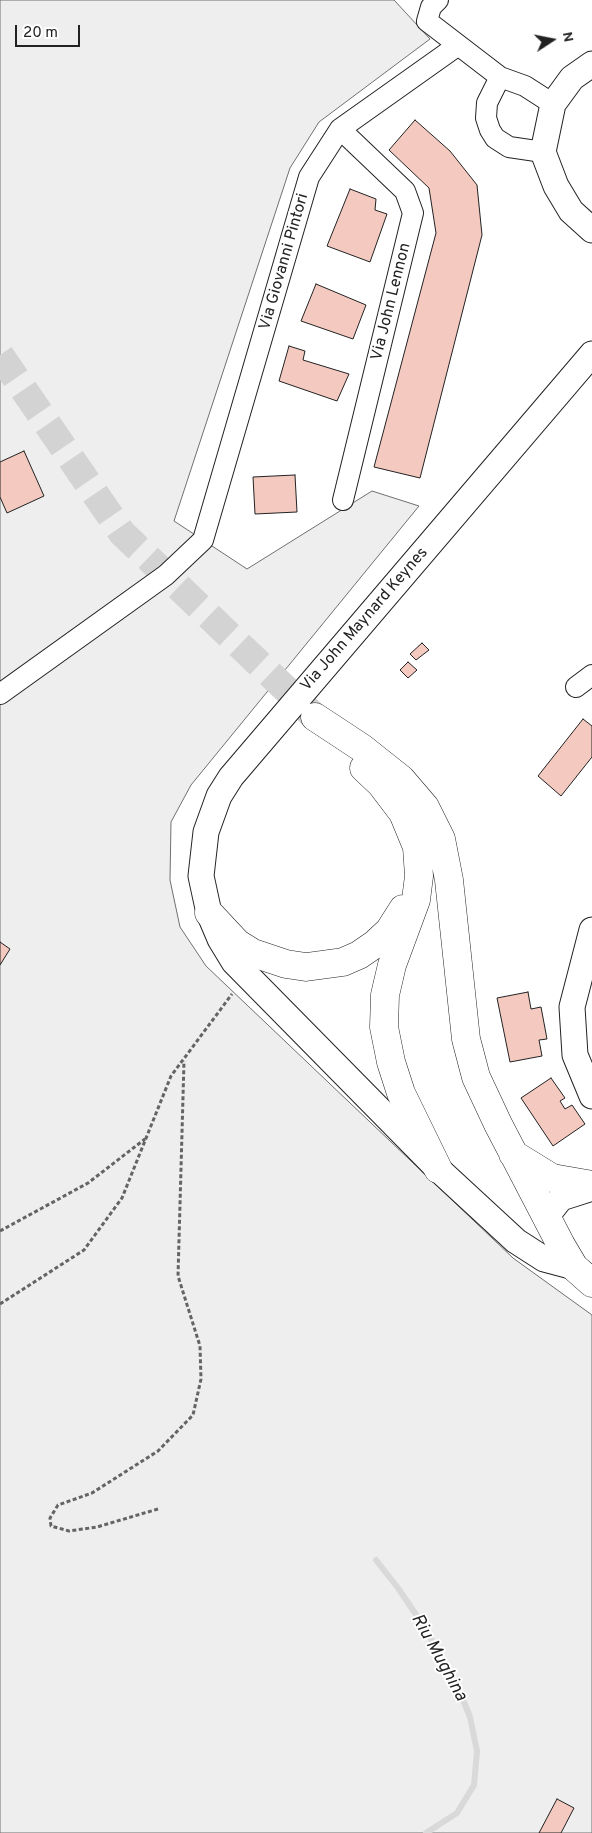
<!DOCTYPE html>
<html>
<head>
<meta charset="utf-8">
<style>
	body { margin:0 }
	#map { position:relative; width:592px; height:1833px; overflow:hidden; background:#fff; font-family:Overpass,sans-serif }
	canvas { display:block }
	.north { position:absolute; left:527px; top:15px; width:50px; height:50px; -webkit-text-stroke:4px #fff; paint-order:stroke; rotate:79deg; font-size:14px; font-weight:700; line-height:20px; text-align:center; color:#222 }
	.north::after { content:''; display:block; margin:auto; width:18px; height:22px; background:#222; clip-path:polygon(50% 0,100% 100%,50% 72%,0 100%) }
	.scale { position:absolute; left:15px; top:25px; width:65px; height:22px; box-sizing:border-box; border:2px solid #222; border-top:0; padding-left:6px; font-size:15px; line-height:18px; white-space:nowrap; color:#222; -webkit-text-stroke:4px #fff; paint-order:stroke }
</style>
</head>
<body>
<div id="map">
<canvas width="592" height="1833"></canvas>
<div class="north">N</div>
<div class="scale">20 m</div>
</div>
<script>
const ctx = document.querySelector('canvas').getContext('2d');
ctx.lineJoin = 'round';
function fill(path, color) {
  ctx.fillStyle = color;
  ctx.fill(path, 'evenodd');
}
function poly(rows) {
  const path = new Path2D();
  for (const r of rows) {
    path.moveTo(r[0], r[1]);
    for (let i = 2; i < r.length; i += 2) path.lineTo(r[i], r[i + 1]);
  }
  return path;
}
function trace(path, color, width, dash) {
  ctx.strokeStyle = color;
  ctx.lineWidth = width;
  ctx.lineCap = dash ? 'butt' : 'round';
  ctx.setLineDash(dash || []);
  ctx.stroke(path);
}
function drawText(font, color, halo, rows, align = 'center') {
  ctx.font = font + ' Overpass,sans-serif';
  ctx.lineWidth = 4;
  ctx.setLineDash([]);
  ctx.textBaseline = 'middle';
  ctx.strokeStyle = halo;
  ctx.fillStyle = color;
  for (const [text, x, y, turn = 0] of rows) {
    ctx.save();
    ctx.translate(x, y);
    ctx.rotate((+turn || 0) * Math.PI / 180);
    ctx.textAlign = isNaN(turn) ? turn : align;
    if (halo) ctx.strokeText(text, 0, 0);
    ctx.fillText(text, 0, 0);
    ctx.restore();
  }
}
const green = poly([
	[0,0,394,0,430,39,319,122,290,168,174,521,247,569,372,491,419,506,191,785,171,822,170,880,180,927,206,966,513,1258,592,1315,592,1833,0,1833,0,0]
]);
const stream = poly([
	[376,1560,398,1588,423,1625,457,1685,470,1717,477,1751,474,1785,457,1813,426,1833]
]);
const building = poly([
	[415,120,450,151,477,185,482,235,420,478,374,467,436,233,429,188,389,150,415,120],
	[350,189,376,199,375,210,387,214,370,262,327,246,350,189],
	[316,284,366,305,353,339,301,321,316,284],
	[289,346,305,351,303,360,349,374,337,401,279,381,289,346],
	[24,451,44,496,7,513,0,497,0,462,24,451],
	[295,475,297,512,255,514,253,477,295,475],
	[422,643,429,650,416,660,410,654,422,643],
	[408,662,417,670,408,678,400,670,408,662],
	[583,719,592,726,592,757,561,796,538,776,583,719],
	[0,942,10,949,0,965,0,942],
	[528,992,531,1009,541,1007,547,1039,539,1040,542,1056,510,1062,497,998,528,992],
	[551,1078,565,1098,560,1101,565,1109,572,1105,585,1124,553,1146,521,1098,551,1078],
	[557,1799,574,1808,561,1833,539,1833,557,1799]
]);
const primaryTunnel = poly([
	[0,355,122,533,315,717]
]);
const path = poly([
	[0,1231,88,1183,145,1139],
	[0,1304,84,1250,122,1198,171,1076,232,994],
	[158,1509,97,1527,69,1531,51,1526,50,1518,58,1505,92,1493,158,1451,193,1415,201,1379,200,1346,178,1276,184,1061]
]);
const minor = poly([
	[438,0,431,7,427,21,500,77,525,86,553,104],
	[500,77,487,103,486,118,490,130,495,138,509,147,543,152],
	[340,129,405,191,413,213,343,500],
	[576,687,592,675],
	[0,694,166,575,203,540,309,177,340,129,457,46]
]);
const tertiary = poly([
	[592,64,572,78,553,104,543,152,556,186,571,211,592,230],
	[592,930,572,1007,575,1055,592,1096],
	[546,1217,561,1198,592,1188],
	[574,1267,544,1259,516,1241,438,1169,234,962,220,939,209,913,201,876,206,832,219,796,231,777,592,354]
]);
const primary = poly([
	[315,717,362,748,401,779,425,807,441,839,449,880,466,1039,476,1077,498,1124,561,1245,574,1267,592,1283],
	[364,768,381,784,403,813,417,847,419,876,416,900,392,965,385,995,384,1027,391,1062,401,1093,438,1169],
	[209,913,237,943,253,953,286,964,306,967,343,962,359,955,375,944,389,931,403,909],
	[513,1154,552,1178,592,1185]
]);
const streetNames = [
	["Via Giovanni Pintori",285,262,-74],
	["Via John Lennon",392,302,-76],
	["Via John Maynard Keynes",365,620,-49]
];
const waterNames = [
	["Riu Mughina",438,1658,61]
];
fill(green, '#eee');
trace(green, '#6f6f6f', 1);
trace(stream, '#d9d9d9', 6);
fill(building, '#f3c9c0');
trace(building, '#222', 1);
trace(primaryTunnel, '#d3d3d3', 28, [28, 14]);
trace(minor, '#222', 22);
trace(tertiary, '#222', 27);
trace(primary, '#222', 29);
trace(path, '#646464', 3, [4, 2.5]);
trace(minor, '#fff', 20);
trace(tertiary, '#fff', 25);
trace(primary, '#fff', 28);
drawText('16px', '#222', '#fff', streetNames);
drawText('italic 18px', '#222', '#fff', waterNames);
</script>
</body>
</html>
